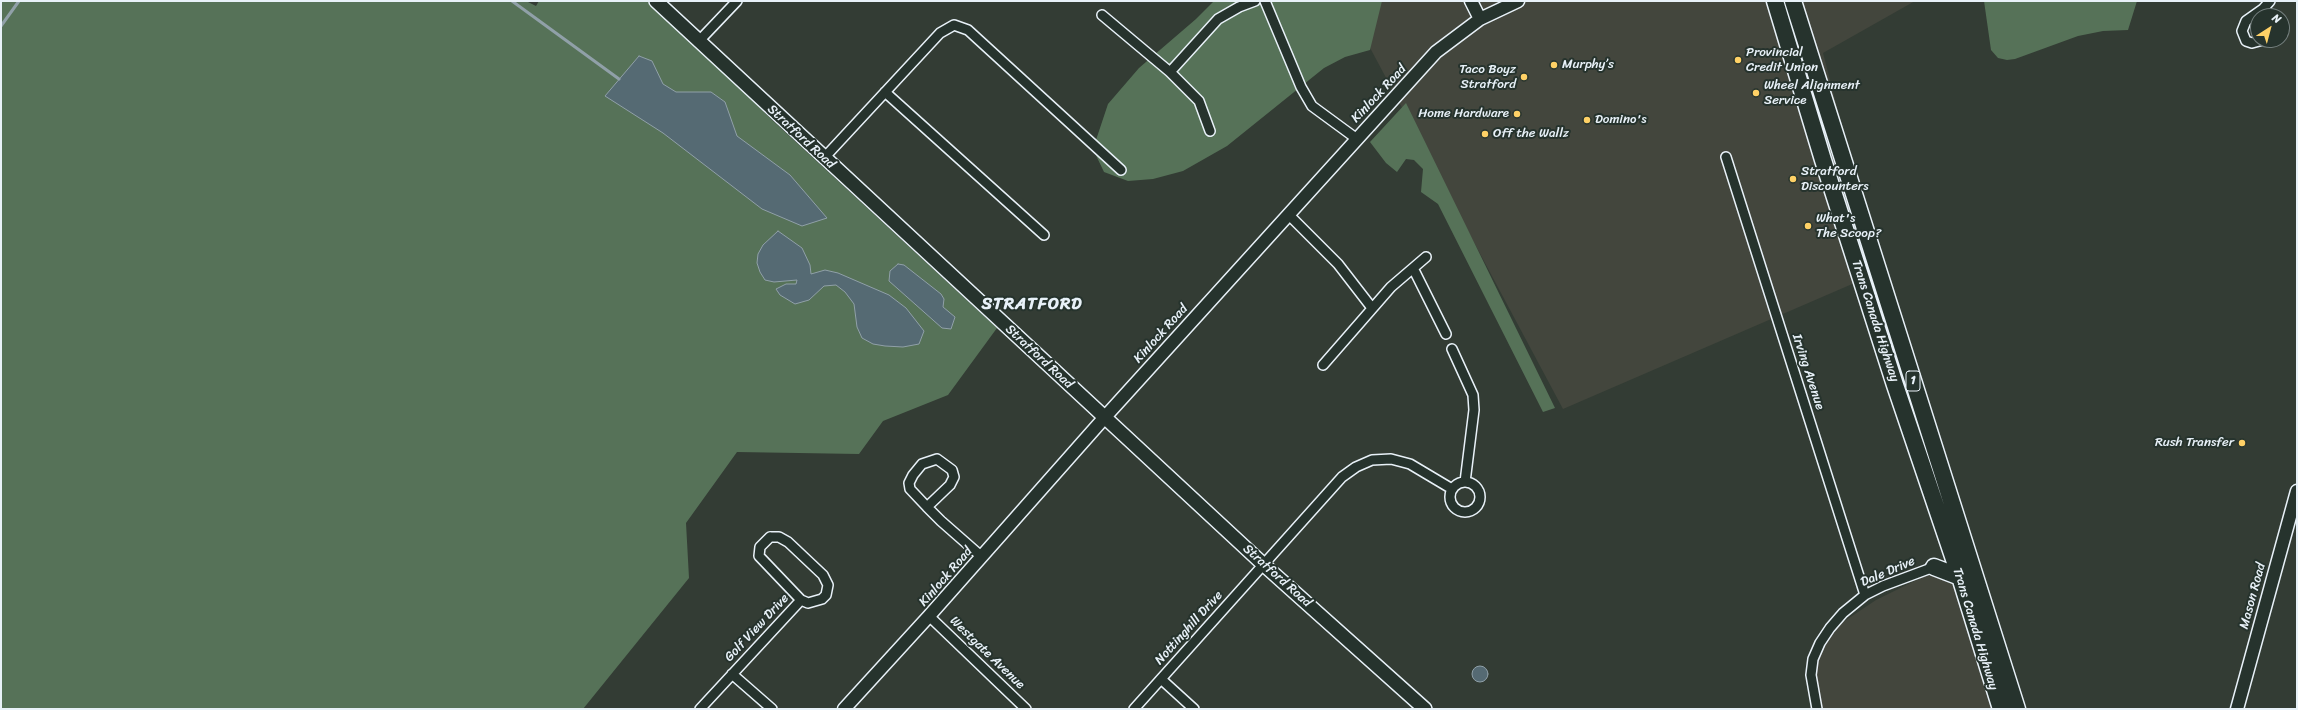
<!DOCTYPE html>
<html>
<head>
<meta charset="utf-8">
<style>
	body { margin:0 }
	#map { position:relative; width:2298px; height:710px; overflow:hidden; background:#333c34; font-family:Sriracha,sans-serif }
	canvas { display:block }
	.frame { position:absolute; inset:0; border:2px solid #e8f1f8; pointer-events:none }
	.north { position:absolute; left:2250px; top:8px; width:40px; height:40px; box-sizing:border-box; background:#26332d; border:1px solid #747f7e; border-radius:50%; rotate:36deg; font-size:11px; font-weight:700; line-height:16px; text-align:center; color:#e8f1f8 }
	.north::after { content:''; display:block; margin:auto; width:14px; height:18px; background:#ffd166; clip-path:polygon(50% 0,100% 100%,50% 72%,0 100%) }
</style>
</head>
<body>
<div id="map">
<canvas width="2298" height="710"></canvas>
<div class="frame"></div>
<div class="north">N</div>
</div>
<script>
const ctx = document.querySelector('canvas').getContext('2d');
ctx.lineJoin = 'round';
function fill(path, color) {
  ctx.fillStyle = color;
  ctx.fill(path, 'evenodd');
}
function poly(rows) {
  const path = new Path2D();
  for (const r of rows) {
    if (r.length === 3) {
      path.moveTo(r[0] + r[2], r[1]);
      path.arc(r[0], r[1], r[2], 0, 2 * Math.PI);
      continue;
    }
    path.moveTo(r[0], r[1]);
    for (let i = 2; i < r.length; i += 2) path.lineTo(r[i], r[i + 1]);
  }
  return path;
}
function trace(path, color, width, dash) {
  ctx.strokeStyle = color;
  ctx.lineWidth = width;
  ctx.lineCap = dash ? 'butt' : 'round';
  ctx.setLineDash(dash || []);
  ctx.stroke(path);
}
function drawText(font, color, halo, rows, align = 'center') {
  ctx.font = font + ' Sriracha,sans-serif';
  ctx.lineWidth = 4;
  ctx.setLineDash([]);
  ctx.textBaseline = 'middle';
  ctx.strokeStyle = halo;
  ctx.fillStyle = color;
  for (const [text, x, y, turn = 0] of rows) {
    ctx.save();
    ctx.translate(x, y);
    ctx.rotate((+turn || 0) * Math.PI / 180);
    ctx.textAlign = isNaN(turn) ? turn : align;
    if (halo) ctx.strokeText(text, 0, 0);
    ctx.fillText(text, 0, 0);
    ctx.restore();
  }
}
const built = poly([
	[1345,1,1915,1,1823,53,1880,272,1563,409],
	[1951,563,1997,709,1813,709,1807,679,1828,632,1876,600]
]);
const green = poly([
	[1,1,526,1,536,6,539,1,654,1,771,119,997,328,948,395,883,421,859,454,737,452,686,523,689,578,583,709,1,709],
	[1214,1,1382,1,1370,50,1345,57,1324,68,1227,146,1183,171,1153,179,1128,181,1104,172,1093,149,1108,104,1139,68,1196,19],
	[1984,1,2137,1,2128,30,2103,31,2078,36,2015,59,2007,60,1998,58,1991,50],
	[1406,103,1555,408,1543,412,1438,204,1421,192,1423,169,1414,160,1406,159,1397,172,1386,163,1370,142]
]);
const water = poly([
	[639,56,652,61,663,84,676,92,711,92,725,102,737,136,790,175,827,218,802,226,762,209,663,133,605,96,639,56],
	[778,231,802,248,810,265,811,274,825,270,838,273,889,295,906,308,924,331,919,344,903,347,885,346,873,344,862,338,857,327,854,304,845,292,836,285,824,286,809,300,795,304,780,295,776,289,786,284,796,284,797,280,774,282,765,280,760,272,757,263,758,254,763,245,778,231],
	[898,264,904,265,941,294,944,299,943,307,955,317,951,329,942,328,889,281,890,271,898,264],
	[1480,674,8]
]);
const stream = poly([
	[512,1,619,79],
	[1,26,19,1]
]);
const minor = poly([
	[1265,1,1301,87,1312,106,1357,139],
	[1102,15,1170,72,1199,101,1210,131],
	[2263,40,2252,43,2246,41,2242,31,2246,21,2263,9,2270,1],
	[698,42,737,1],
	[1170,72,1218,19,1239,7,1255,1],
	[885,92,1044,235],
	[1726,157,1865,595],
	[824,158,940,33,954,25,968,30,1121,170],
	[1288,214,1338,264,1372,308],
	[1413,268,1446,334],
	[1452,349,1473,395,1474,410,1465,482],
	[1323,365,1391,287,1426,257],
	[1465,497,15],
	[927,507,950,485,954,477,952,470,937,459,922,464,913,475,909,483,910,489,927,507,941,521,982,557],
	[770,537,779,537,788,542,823,575,828,585,826,595,822,599,808,603,801,600,759,556,760,547,770,537],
	[929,616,1026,709],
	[732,674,772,709],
	[1161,679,1194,709],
	[700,709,801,600],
	[1134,709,1342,477,1356,467,1372,460,1391,459,1410,464,1452,489],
	[1817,709,1811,675,1813,659,1820,643,1830,628,1843,613,1865,595,1883,586,1934,567]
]);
const tertiary = poly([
	[1471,1,1480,19],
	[844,709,929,616,1105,417,1436,52,1480,19,1518,1],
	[2237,709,2297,491]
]);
const secondary = poly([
	[656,1,1264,565,1425,709]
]);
const trunk = poly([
	[1775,1,1823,160,1895,385,1960,577,2001,709],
	[1793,1,2017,709],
	[1934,567,1960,577]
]);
const markers = [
	[1738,60,4,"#ffd166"],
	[1554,65,4,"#ffd166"],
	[1524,77,4,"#ffd166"],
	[1756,93,4,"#ffd166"],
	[1517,114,4,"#ffd166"],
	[1587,120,4,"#ffd166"],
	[1485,134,4,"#ffd166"],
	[1793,179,4,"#ffd166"],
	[1808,226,4,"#ffd166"],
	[2242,443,4,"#ffd166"]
];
const shields = [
	[1913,381,14]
];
const shieldNames = [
	["1",1913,381]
];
const poiNames = [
	["Provincial",1746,53],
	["Credit Union",1746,68],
	["Murphy’s",1562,65],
	["Taco Boyz",1516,70,"right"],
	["Stratford",1516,85,"right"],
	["Wheel Alignment",1764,86],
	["Service",1764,101],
	["Home Hardware",1509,114,"right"],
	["Domino's",1595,120],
	["Off the Wallz",1493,134],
	["Stratford",1801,172],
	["Discounters",1801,187],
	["What's",1816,219],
	["The Scoop?",1816,234],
	["Rush Transfer",2234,443,"right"]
];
const streetNames = [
	["Kinlock Road",1379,94,-47],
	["Stratford Road",801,137,43],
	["Trans Canada Highway",1875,321,72],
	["Kinlock Road",1161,334,-48],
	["Stratford Road",1039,357,43],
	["Irving Avenue",1808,372,72],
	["Dale Drive",1888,572,-23],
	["Stratford Road",1277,576,42],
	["Kinlock Road",946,577,-49],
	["Mason Road",2253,596,-75],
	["Golf View Drive",757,628,-47],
	["Nottinghill Drive",1189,628,-48],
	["Trans Canada Highway",1975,629,73],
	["Westgate Avenue",987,653,44]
];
const districtNames = [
	["STRATFORD",1032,305]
];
fill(built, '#43463d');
fill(green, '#567258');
fill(water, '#556a73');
trace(water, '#90a0a8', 1);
trace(stream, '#90a0a8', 3);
trace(minor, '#e8f1f8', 12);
trace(tertiary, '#e8f1f8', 15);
trace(secondary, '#e8f1f8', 16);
trace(trunk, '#e8f1f8', 19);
trace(minor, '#26332d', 9);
trace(tertiary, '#26332d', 12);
trace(secondary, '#26332d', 13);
trace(trunk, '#26332d', 16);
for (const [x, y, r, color] of markers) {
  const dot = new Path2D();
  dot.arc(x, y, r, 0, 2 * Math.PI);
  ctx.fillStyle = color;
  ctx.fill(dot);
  trace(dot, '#26332d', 1.5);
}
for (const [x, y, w] of shields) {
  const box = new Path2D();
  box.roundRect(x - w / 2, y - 10, w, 20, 3);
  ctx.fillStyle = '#26332d';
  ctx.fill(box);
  trace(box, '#e8f1f8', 1);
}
drawText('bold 12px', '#e8f1f8', null, shieldNames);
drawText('13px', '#e8f1f8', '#26332d', poiNames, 'left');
drawText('13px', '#e8f1f8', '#26332d', streetNames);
ctx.letterSpacing = '1px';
drawText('bold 17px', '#e8f1f8', '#26332d', districtNames);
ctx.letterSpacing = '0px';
</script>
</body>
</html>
